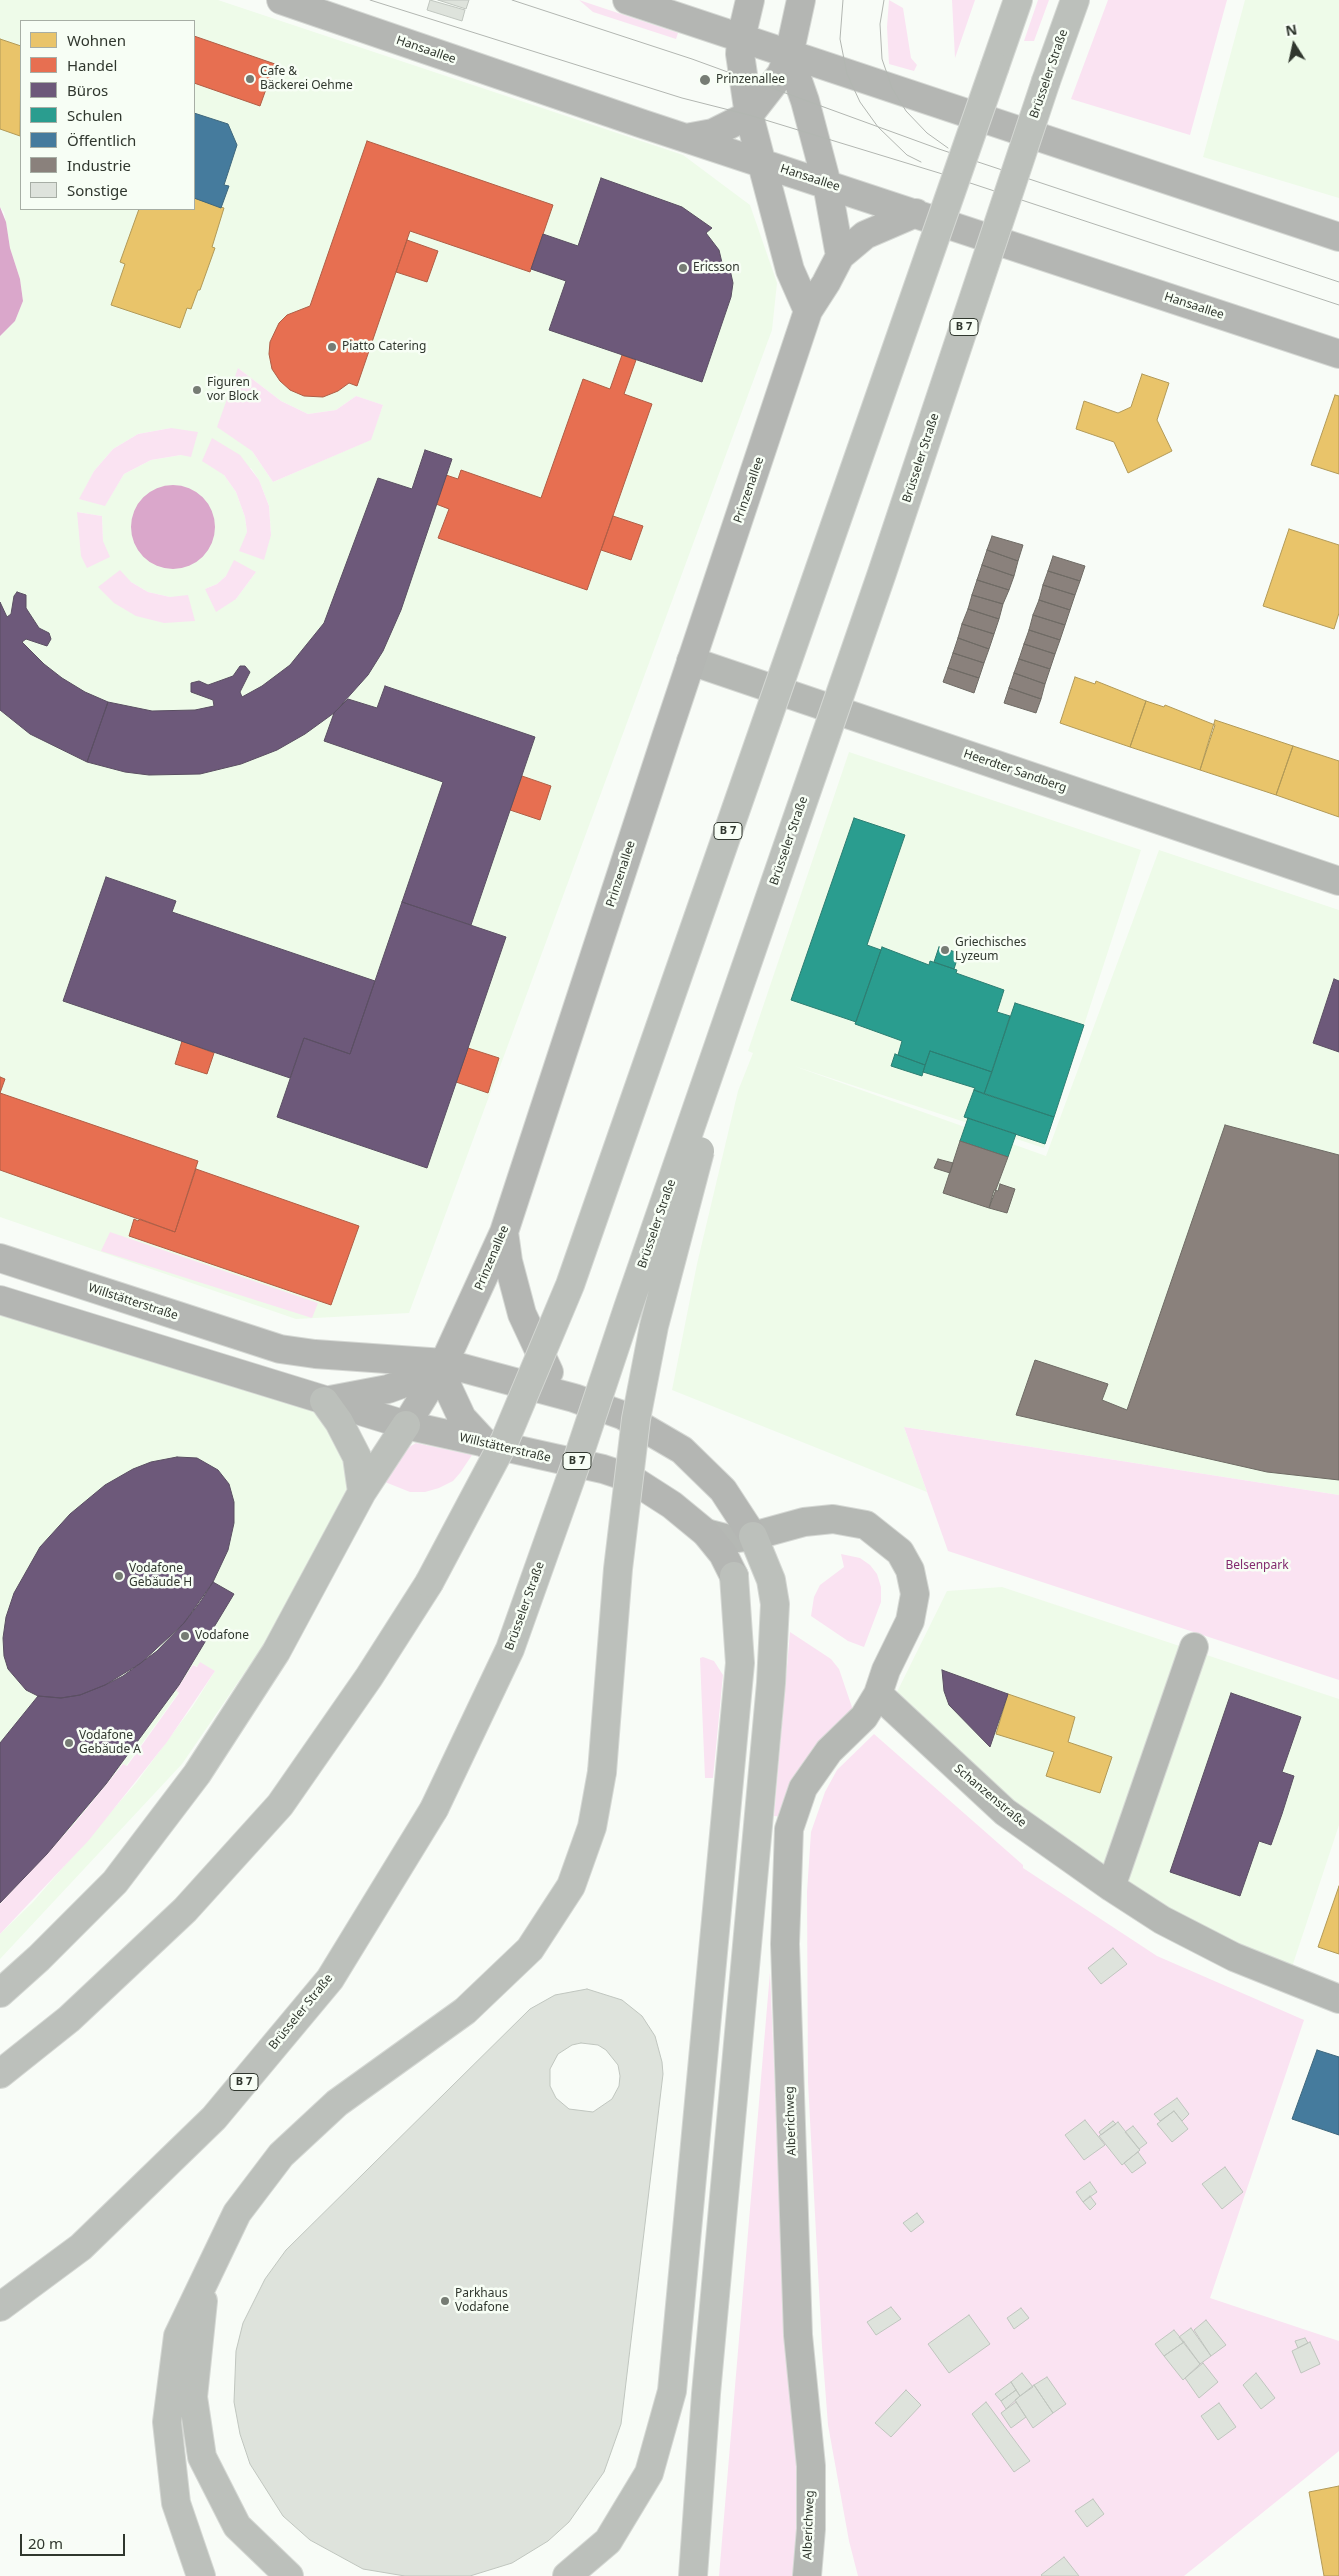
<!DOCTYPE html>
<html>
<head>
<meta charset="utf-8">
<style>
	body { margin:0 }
	#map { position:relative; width:1339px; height:2576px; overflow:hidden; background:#f8fcf7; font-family:"Noto Sans",sans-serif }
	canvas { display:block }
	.legend { position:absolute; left:20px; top:20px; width:175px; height:190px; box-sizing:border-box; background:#f7fef5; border:1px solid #a7aea5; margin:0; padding:6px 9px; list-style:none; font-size:15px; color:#30372e }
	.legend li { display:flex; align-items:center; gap:10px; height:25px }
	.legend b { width:25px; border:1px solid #a7aea5 }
	.north { position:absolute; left:1269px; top:20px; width:50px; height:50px; -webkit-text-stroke:4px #f7fef5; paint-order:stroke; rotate:350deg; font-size:14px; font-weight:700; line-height:20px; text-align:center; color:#30372e }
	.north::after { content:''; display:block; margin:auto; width:18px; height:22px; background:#30372e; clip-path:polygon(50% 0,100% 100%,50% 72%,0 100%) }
	.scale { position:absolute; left:20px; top:2534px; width:105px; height:22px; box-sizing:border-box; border:2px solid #30372e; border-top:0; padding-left:6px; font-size:15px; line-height:18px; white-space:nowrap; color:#30372e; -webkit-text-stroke:4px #f7fef5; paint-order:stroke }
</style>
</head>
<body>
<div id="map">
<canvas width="1339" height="2576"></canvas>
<ul class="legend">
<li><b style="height:14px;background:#e9c46a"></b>Wohnen</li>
<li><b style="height:14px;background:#e76f51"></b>Handel</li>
<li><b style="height:14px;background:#6d597a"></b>Büros</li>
<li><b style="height:14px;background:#2a9d8f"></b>Schulen</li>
<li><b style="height:14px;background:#457b9d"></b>Öffentlich</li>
<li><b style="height:14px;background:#8a817c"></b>Industrie</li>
<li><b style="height:14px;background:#dee3dc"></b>Sonstige</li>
</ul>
<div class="north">N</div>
<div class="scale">20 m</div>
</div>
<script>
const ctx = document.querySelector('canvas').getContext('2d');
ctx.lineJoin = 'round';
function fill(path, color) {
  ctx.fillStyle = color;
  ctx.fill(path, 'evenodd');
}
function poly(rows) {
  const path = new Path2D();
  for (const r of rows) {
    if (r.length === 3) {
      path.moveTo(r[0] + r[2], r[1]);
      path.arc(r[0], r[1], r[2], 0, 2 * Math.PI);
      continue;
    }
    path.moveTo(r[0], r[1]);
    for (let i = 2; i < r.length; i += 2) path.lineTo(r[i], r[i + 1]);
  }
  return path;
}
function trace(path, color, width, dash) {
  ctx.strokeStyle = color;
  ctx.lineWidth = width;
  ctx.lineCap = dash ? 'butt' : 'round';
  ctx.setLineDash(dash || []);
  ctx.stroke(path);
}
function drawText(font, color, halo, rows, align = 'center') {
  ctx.font = font + ' "Noto Sans",sans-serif';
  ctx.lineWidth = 5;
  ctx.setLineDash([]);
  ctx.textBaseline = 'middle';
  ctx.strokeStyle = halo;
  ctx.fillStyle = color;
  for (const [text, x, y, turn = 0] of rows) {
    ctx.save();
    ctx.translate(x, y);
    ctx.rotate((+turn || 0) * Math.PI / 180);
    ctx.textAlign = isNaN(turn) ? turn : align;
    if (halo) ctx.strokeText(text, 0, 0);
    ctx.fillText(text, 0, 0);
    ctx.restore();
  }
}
const built = poly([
	[0,0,218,0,683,155,750,205,777,283,772,330,409,1313,296,1319,0,1217,0,336,15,321,23,301,20,279,10,248,4,212,0,207],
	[21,21,194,21,194,209,21,209],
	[238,368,281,401,308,414,336,410,356,396,383,405,370,440,273,482,252,451],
	[171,428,181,455,151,460,124,474,105,505,80,499,94,471,113,449,138,434],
	[251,468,259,480,269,506,271,535,247,532,245,517,236,492,224,475],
	[77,512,102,516,103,541],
	[256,572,236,599,205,589,217,584,226,576],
	[131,582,148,592,170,597,188,595,114,603],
	[1245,0,1339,0,1339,198,1203,157],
	[849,752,1141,850,1044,1148,794,1066,1046,1156,1159,850,1339,910,1339,1495,904,1427,927,1492,672,1390,697,1264,738,1091,753,1053,748,1051],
	[0,1314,326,1415,367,1458,271,1634,182,1764,0,1959,0,1934,33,1902,136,1783,193,1706,215,1671,193,1665,177,1690,179,1692,126,1766,123,1764,74,1824,0,1904],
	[1002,1587,1339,1699,1339,1825,1291,1970,1165,1917,1011,1806,894,1698,947,1591]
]);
const green = poly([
	[579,0,678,33,676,39,593,12],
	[889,0,903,8,911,58,917,65,914,71,889,64,887,27],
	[952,0,975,0,955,58],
	[1038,0,1049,0,1034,41,1024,41],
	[1108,0,1227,0,1190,135,1071,99],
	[238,368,281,401,308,414,336,410,356,396,383,405,371,440,273,482,252,451,217,427],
	[171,428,198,432,191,457,181,455,151,460,124,474,105,506,79,499,94,471,113,449,138,434],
	[212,438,240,455,259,480,269,506,270,520,271,535,264,560,239,551,247,532,245,517,236,492,224,475,202,461],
	[77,512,102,516,103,541,110,557,87,568,81,556],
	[234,560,256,572,236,599,216,612,205,589,217,584,226,576],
	[120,570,131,582,148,592,170,597,188,595,195,621,164,623,136,616,114,603,98,587],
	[110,1232,318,1303,312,1318,101,1251],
	[904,1427,1339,1495,1339,1680,948,1551],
	[416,1443,472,1455,460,1473,453,1481,439,1488,425,1492,410,1492,385,1482,404,1450],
	[841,1554,860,1558,870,1565,877,1574,881,1587,881,1602,864,1647,848,1641,811,1616,814,1597,820,1585,844,1567],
	[790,1632,831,1659,839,1669,855,1716,788,1817,774,1816],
	[703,1657,714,1661,723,1675,713,1778,705,1778,700,1658],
	[200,1662,215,1671,167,1742,89,1840,0,1934,0,1904,74,1824,123,1764,127,1766,179,1693,176,1690,193,1665,197,1667],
	[874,1734,1023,1865,1023,1868,1157,1956,1304,2020,1210,2298,1339,2341,1339,2451,1184,2576,858,2576,849,2541,828,2425,822,2347,808,2082,807,1892,811,1832,825,1792,837,1770],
	[770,1972,782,2252,803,2464,798,2576,719,2576]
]);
const water = poly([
	[0,207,6,222,10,248,20,279,23,301,15,321,0,336],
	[173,527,42]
]);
const homes = poly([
	[0,39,21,46,20,136,0,129,0,39],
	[194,198,224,208,212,247,215,248,200,290,198,290,191,309,187,308,180,328,111,305,125,264,120,262,139,209,194,209,194,198],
	[1142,374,1169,383,1157,420,1172,451,1128,473,1114,442,1076,429,1084,401,1118,413,1131,407,1142,374],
	[1335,395,1339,396,1339,474,1311,465,1335,395],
	[1289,529,1339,545,1339,613,1334,629,1263,606,1289,529],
	[1075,677,1095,684,1096,681,1146,701,1130,747,1060,723,1075,677],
	[1146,701,1164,707,1165,705,1215,725,1200,770,1130,747,1146,701],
	[1215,720,1293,746,1276,795,1200,770,1215,720],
	[1293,746,1339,761,1339,817,1276,795,1293,746],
	[1008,1694,1075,1717,1068,1742,1112,1757,1100,1793,1046,1776,1054,1752,996,1734,1008,1694],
	[1339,1886,1339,1954,1318,1947,1339,1886],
	[1339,2486,1339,2576,1324,2576,1309,2492,1339,2486]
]);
const shops = poly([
	[194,36,275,64,260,106,194,83,194,36],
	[367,141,553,205,530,272,410,231,357,386,349,383,338,391,323,397,304,396,290,390,280,381,272,369,269,354,270,342,279,323,287,315,310,306,367,141],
	[407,240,438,251,427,282,396,272,407,240],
	[622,355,636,360,624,394,652,404,587,590,438,538,449,509,436,504,446,475,458,479,461,470,541,498,583,379,610,389,622,355],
	[613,516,643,526,631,560,601,550,613,516],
	[522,776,551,786,540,820,510,810,522,776],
	[182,1041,214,1053,207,1074,175,1064,182,1041],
	[468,1048,499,1058,488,1093,456,1082,468,1048],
	[0,1077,5,1079,0,1093,198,1161,175,1232,0,1170,0,1077],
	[196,1169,359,1226,331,1305,129,1236,134,1219,138,1221,140,1219,175,1232,196,1169]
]);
const offices = poly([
	[601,178,682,207,712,228,706,233,719,250,723,267,729,265,733,283,731,297,702,382,549,330,566,281,531,269,543,234,578,246,601,178],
	[425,450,452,459,401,610,383,651,368,675,334,713,305,734,277,750,241,764,200,774,149,775,125,772,87,762,108,702,152,711,195,710,214,706,213,700,191,692,191,683,199,681,208,685,222,680,233,676,240,666,245,666,250,672,240,692,242,697,262,686,290,665,324,623,378,478,412,489,425,450],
	[17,592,26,595,26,608,39,628,49,633,51,639,47,646,26,639,22,642,44,664,62,678,85,692,108,702,87,762,30,734,0,710,0,602,7,617,11,614,14,596,17,592],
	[385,686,535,737,471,925,402,902,443,782,324,741,334,713,348,699,377,708,385,686],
	[106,877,176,901,172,912,375,981,350,1054,304,1038,290,1078,63,1001,106,877],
	[402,902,506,937,427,1168,277,1117,304,1038,350,1054,402,902],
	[1334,979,1339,981,1339,1052,1313,1043,1334,979],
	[177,1457,197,1458,218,1470,229,1484,234,1502,234,1523,228,1550,213,1582,201,1601,184,1623,157,1651,123,1676,105,1685,80,1695,61,1698,38,1696,26,1690,8,1669,4,1656,3,1638,6,1617,14,1593,40,1547,70,1514,105,1485,133,1469,151,1462,177,1457],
	[213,1582,234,1594,179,1685,106,1784,47,1854,0,1903,0,1743,38,1696,61,1698,80,1695,105,1685,141,1663,184,1623,213,1582],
	[942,1670,1008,1694,990,1747,949,1705,944,1691,942,1670],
	[1231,1693,1301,1717,1282,1772,1294,1776,1282,1814,1271,1845,1259,1841,1240,1896,1170,1872,1231,1693]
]);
const schools = poly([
	[854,818,905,835,867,945,881,950,856,1022,791,1000,854,818],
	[882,947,929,965,930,961,957,970,956,973,1004,990,997,1012,1010,1016,992,1072,930,1051,925,1065,898,1055,902,1041,855,1024,882,947],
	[939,947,959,953,954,969,934,962,939,947],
	[1015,1003,1084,1025,1054,1117,984,1094,1015,1003],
	[930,1051,992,1072,984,1094,974,1090,975,1088,923,1072,930,1051],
	[895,1054,925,1065,922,1076,891,1066,895,1054],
	[974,1090,1054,1117,1045,1144,964,1117,974,1090],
	[968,1118,1016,1134,1008,1157,960,1141,968,1118]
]);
const public = poly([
	[194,113,228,124,237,145,224,185,229,186,221,208,194,198,194,113],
	[1317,2050,1339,2057,1339,2135,1292,2119,1317,2050]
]);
const industry = poly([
	[992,536,1023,545,1018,561,987,550,992,536],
	[987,550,1018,561,1014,576,982,565,987,550],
	[1053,556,1085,566,1080,581,1048,571,1053,556],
	[982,565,1014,576,1009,590,977,580,982,565],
	[1048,571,1080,581,1075,595,1043,585,1048,571],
	[977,580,1009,590,1003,604,972,595,977,580],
	[1043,585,1075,595,1070,610,1039,600,1043,585],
	[972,595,1003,604,999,619,968,609,972,595],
	[1039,600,1070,610,1065,625,1033,615,1039,600],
	[968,609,999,619,994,634,962,624,968,609],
	[1033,615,1065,625,1060,640,1029,630,1033,615],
	[962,624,994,634,989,649,958,638,962,624],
	[1029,630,1060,640,1055,654,1024,644,1029,630],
	[958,638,989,649,984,663,953,653,958,638],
	[1024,644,1055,654,1050,669,1019,659,1024,644],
	[953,653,984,663,979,678,948,668,953,653],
	[1019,659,1050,669,1045,684,1014,673,1019,659],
	[948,668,979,678,974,693,943,682,948,668],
	[1014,673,1045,684,1041,699,1009,688,1014,673],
	[1009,688,1041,699,1036,713,1004,703,1009,688],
	[1225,1125,1339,1155,1339,1480,1267,1472,1016,1415,1035,1360,1108,1384,1102,1400,1127,1410,1225,1125],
	[960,1141,1008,1157,989,1208,943,1193,960,1141],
	[938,1159,953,1163,950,1173,934,1168,938,1159],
	[1000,1184,1015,1189,1007,1213,989,1208,994,1190,998,1191,1000,1184]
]);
const building = poly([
	[430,0,465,10,462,21,427,10,430,0],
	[438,0,469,0,466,9,438,0],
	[1113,1948,1127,1964,1101,1984,1088,1968,1113,1948],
	[587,1989,622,2000,642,2016,655,2036,662,2062,663,2074,621,2424,604,2472,569,2522,548,2541,512,2563,470,2576,405,2576,363,2569,310,2540,283,2516,250,2464,240,2434,234,2402,236,2351,243,2323,265,2279,286,2250,530,2009,555,1995,587,1989],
	[581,2043,598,2045,606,2050,618,2065,620,2076,619,2086,612,2099,593,2112,569,2109,556,2098,550,2086,550,2069,558,2054,572,2045,581,2043],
	[1177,2098,1189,2114,1182,2121,1174,2111,1160,2121,1154,2114,1177,2098],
	[1174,2111,1188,2129,1172,2142,1157,2124,1174,2111],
	[1085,2120,1105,2145,1084,2160,1065,2135,1085,2120],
	[1113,2121,1116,2124,1101,2135,1099,2132,1113,2121],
	[1118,2122,1140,2150,1122,2165,1099,2136,1118,2122],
	[1133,2126,1147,2143,1139,2149,1125,2132,1133,2126],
	[1138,2152,1146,2163,1132,2173,1124,2163,1138,2152],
	[1225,2167,1243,2192,1222,2209,1202,2184,1225,2167],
	[1090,2182,1097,2192,1083,2202,1076,2192,1090,2182],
	[1090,2196,1096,2204,1090,2210,1083,2202,1090,2196],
	[917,2213,924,2222,911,2232,903,2223,917,2213],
	[891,2307,901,2319,876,2335,867,2322,891,2307],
	[1021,2308,1029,2318,1014,2329,1007,2318,1021,2308],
	[969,2315,990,2344,949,2373,928,2344,969,2315],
	[1206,2320,1226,2345,1211,2356,1194,2330,1206,2320],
	[1191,2328,1211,2356,1200,2364,1179,2337,1191,2328],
	[1174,2330,1184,2342,1164,2356,1155,2344,1174,2330],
	[1305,2338,1308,2343,1298,2348,1295,2341,1305,2338],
	[1184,2342,1200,2364,1183,2380,1164,2356,1184,2342],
	[1310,2342,1320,2364,1301,2373,1292,2351,1310,2342],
	[1203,2363,1218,2382,1199,2398,1185,2378,1203,2363],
	[1022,2373,1033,2387,1020,2396,1011,2382,1022,2373],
	[1256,2373,1275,2398,1261,2409,1243,2385,1256,2373],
	[1047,2377,1066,2404,1053,2413,1034,2385,1047,2377],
	[1011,2382,1016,2390,1001,2401,995,2394,1011,2382],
	[1034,2385,1053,2413,1033,2428,1015,2400,1034,2385],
	[906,2390,921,2405,891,2437,875,2423,906,2390],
	[1016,2390,1020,2396,1006,2409,1001,2401,1016,2390],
	[986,2402,1030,2461,1014,2472,972,2414,986,2402],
	[1016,2402,1026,2417,1011,2428,1001,2413,1016,2402],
	[1219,2403,1236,2427,1218,2440,1201,2416,1219,2403],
	[1093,2499,1104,2514,1087,2527,1075,2511,1093,2499],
	[1064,2557,1079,2576,1042,2576,1041,2575,1064,2557]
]);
const street = poly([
	[691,661,1339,881],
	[706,1533,729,1539,753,1536,804,1522,833,1519,866,1525,900,1552,910,1570,915,1594,910,1621,886,1670,878,1694,864,1717,829,1751,803,1788,789,1829,785,1944,798,2335,811,2466,811,2529,807,2576],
	[878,1694,1005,1812,1111,1887,1162,1920,1234,1957,1339,1999],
	[1111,1887,1194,1647]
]);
const secondary = poly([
	[281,0,643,124,1339,354],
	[627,0,1339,237],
	[750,0,741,38,740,54,749,115,790,270,808,311],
	[789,55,805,101,827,184,840,256],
	[686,138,713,133,749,115,781,74,789,55,801,0],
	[504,1232,508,1261,522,1314,549,1372],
	[0,1258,280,1349,315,1354,444,1363,574,1398,622,1415,682,1450,723,1490,753,1536],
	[0,1300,406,1425,603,1469,630,1478,672,1505,706,1533,723,1554,734,1576],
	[444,1363,448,1388,462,1418,486,1444],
	[330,1400,388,1389,418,1378,443,1364],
	[406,1425,444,1363,504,1232,666,737,808,311,826,283,840,256,865,235,916,213]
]);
const highway = poly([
	[995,66,1018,0],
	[1046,81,1075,0],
	[324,1401,339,1422,357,1457,362,1492],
	[0,1993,39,1958,115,1882,197,1774,276,1652,362,1492,406,1425],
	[0,2074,69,2019,185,1910,280,1805,369,1677,429,1583],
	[203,2301,193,2397,202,2457,237,2526,289,2576],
	[0,2307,81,2247,214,2118,330,1979,434,1809],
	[201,2576,176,2503,167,2422,178,2336,237,2213,281,2155,337,2103,465,2011,530,1949,571,1886,592,1827,602,1772],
	[567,2576,608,2541,649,2473,672,2391,740,1663,734,1576],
	[693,2576,706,2394,771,1683,775,1604,771,1580,753,1536]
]);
const tram = poly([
	[370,0,682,98,749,115,949,176,1339,305],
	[512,0,692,59,939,149,1339,282],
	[843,0,840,39,847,74,860,102,878,127,907,155,921,162],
	[884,0,880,24,882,59,892,88,906,111,927,133,948,148]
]);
const highwayBridge = poly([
	[429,1583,505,1440,570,1285,995,66],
	[602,1772,618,1569,636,1419,654,1326,700,1151],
	[434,1809,510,1649,579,1455,628,1308,882,573,1046,81]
]);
const markers = [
	[250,79,5,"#767c74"],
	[705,80,6,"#767c74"],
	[683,268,5,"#767c74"],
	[332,347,5,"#767c74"],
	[197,390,5,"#767c74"],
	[945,950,5,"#767c74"],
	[119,1576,5,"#767c74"],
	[185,1636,5,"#767c74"],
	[69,1743,5,"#767c74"],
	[445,2301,5,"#767c74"]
];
const shields = [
	[964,327,28],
	[728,831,28],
	[577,1461,28],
	[244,2082,28]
];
const shieldNames = [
	["B 7",964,327],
	["B 7",728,831],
	["B 7",577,1461],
	["B 7",244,2082]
];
const streetNames = [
	["Hansaallee",426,50,19],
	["Brüsseler Straße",1049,74,-71],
	["Hansaallee",810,178,18],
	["Hansaallee",1194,306,18],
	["Brüsseler Straße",921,458,-72],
	["Prinzenallee",749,490,-71],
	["Heerdter Sandberg",1015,771,19],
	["Brüsseler Straße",789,841,-71],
	["Prinzenallee",621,874,-72],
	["Brüsseler Straße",657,1224,-71],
	["Prinzenallee",492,1258,-67],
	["Willstätterstraße",133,1302,18],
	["Willstätterstraße",505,1448,13],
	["Brüsseler Straße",525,1606,-70],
	["Schanzenstraße",990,1796,40],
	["Brüsseler Straße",301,2012,-51],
	["Alberichweg",791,2121,-92],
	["Alberichweg",809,2525,-88]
];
const poiNames = [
	["Cafe &",260,72],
	["Bäckerei Oehme",260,86],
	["Prinzenallee",716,80],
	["Ericsson",693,268],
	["Piatto Catering",342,347],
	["Figuren",207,383],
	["vor Block",207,397],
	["Griechisches",955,943],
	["Lyzeum",955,957],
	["Vodafone",129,1569],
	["Gebäude H",129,1583],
	["Vodafone",195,1636],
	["Vodafone",79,1736],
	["Gebäude A",79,1750],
	["Parkhaus",455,2294],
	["Vodafone",455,2308]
];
const parkNames = [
	["Belsenpark",1257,1566]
];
fill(built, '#eefbe9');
fill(green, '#fae3f2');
fill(water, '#daa7cb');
fill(homes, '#e9c46a');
trace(homes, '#b29a58', 1);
fill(shops, '#e76f51');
trace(shops, '#b05e46', 1);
fill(offices, '#6d597a');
trace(offices, '#5b4f63', 1);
fill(schools, '#2a9d8f');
trace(schools, '#2c7e72', 1);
fill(public, '#457b9d');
trace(public, '#3f677c', 1);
fill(industry, '#8a817c');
trace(industry, '#6f6b65', 1);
fill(building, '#dee3dc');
trace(building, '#c0c6bf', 1);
trace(street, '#d5d8d4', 30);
trace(secondary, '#d5d8d4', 30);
trace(highway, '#d5d8d4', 30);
trace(street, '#b5b8b4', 28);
trace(secondary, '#b4b6b3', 28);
trace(highway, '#bcc0bb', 28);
trace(tram, '#b2b6b1', 1);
trace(highwayBridge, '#d5d8d4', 30, []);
trace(highwayBridge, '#bcc0bb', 28);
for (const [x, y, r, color] of markers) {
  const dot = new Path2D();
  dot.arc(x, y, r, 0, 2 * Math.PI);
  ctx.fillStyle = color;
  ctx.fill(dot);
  trace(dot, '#f7fef5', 2);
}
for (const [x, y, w] of shields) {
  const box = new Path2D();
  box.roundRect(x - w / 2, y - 8.5, w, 17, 4);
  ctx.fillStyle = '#f7fef5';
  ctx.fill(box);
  trace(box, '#30372e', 1);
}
drawText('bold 11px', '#30372e', null, shieldNames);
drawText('12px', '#30372e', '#f7fef5', streetNames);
drawText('12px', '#30372e', '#f7fef5', poiNames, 'left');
drawText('12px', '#822a6e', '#f7fef5', parkNames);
</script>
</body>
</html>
